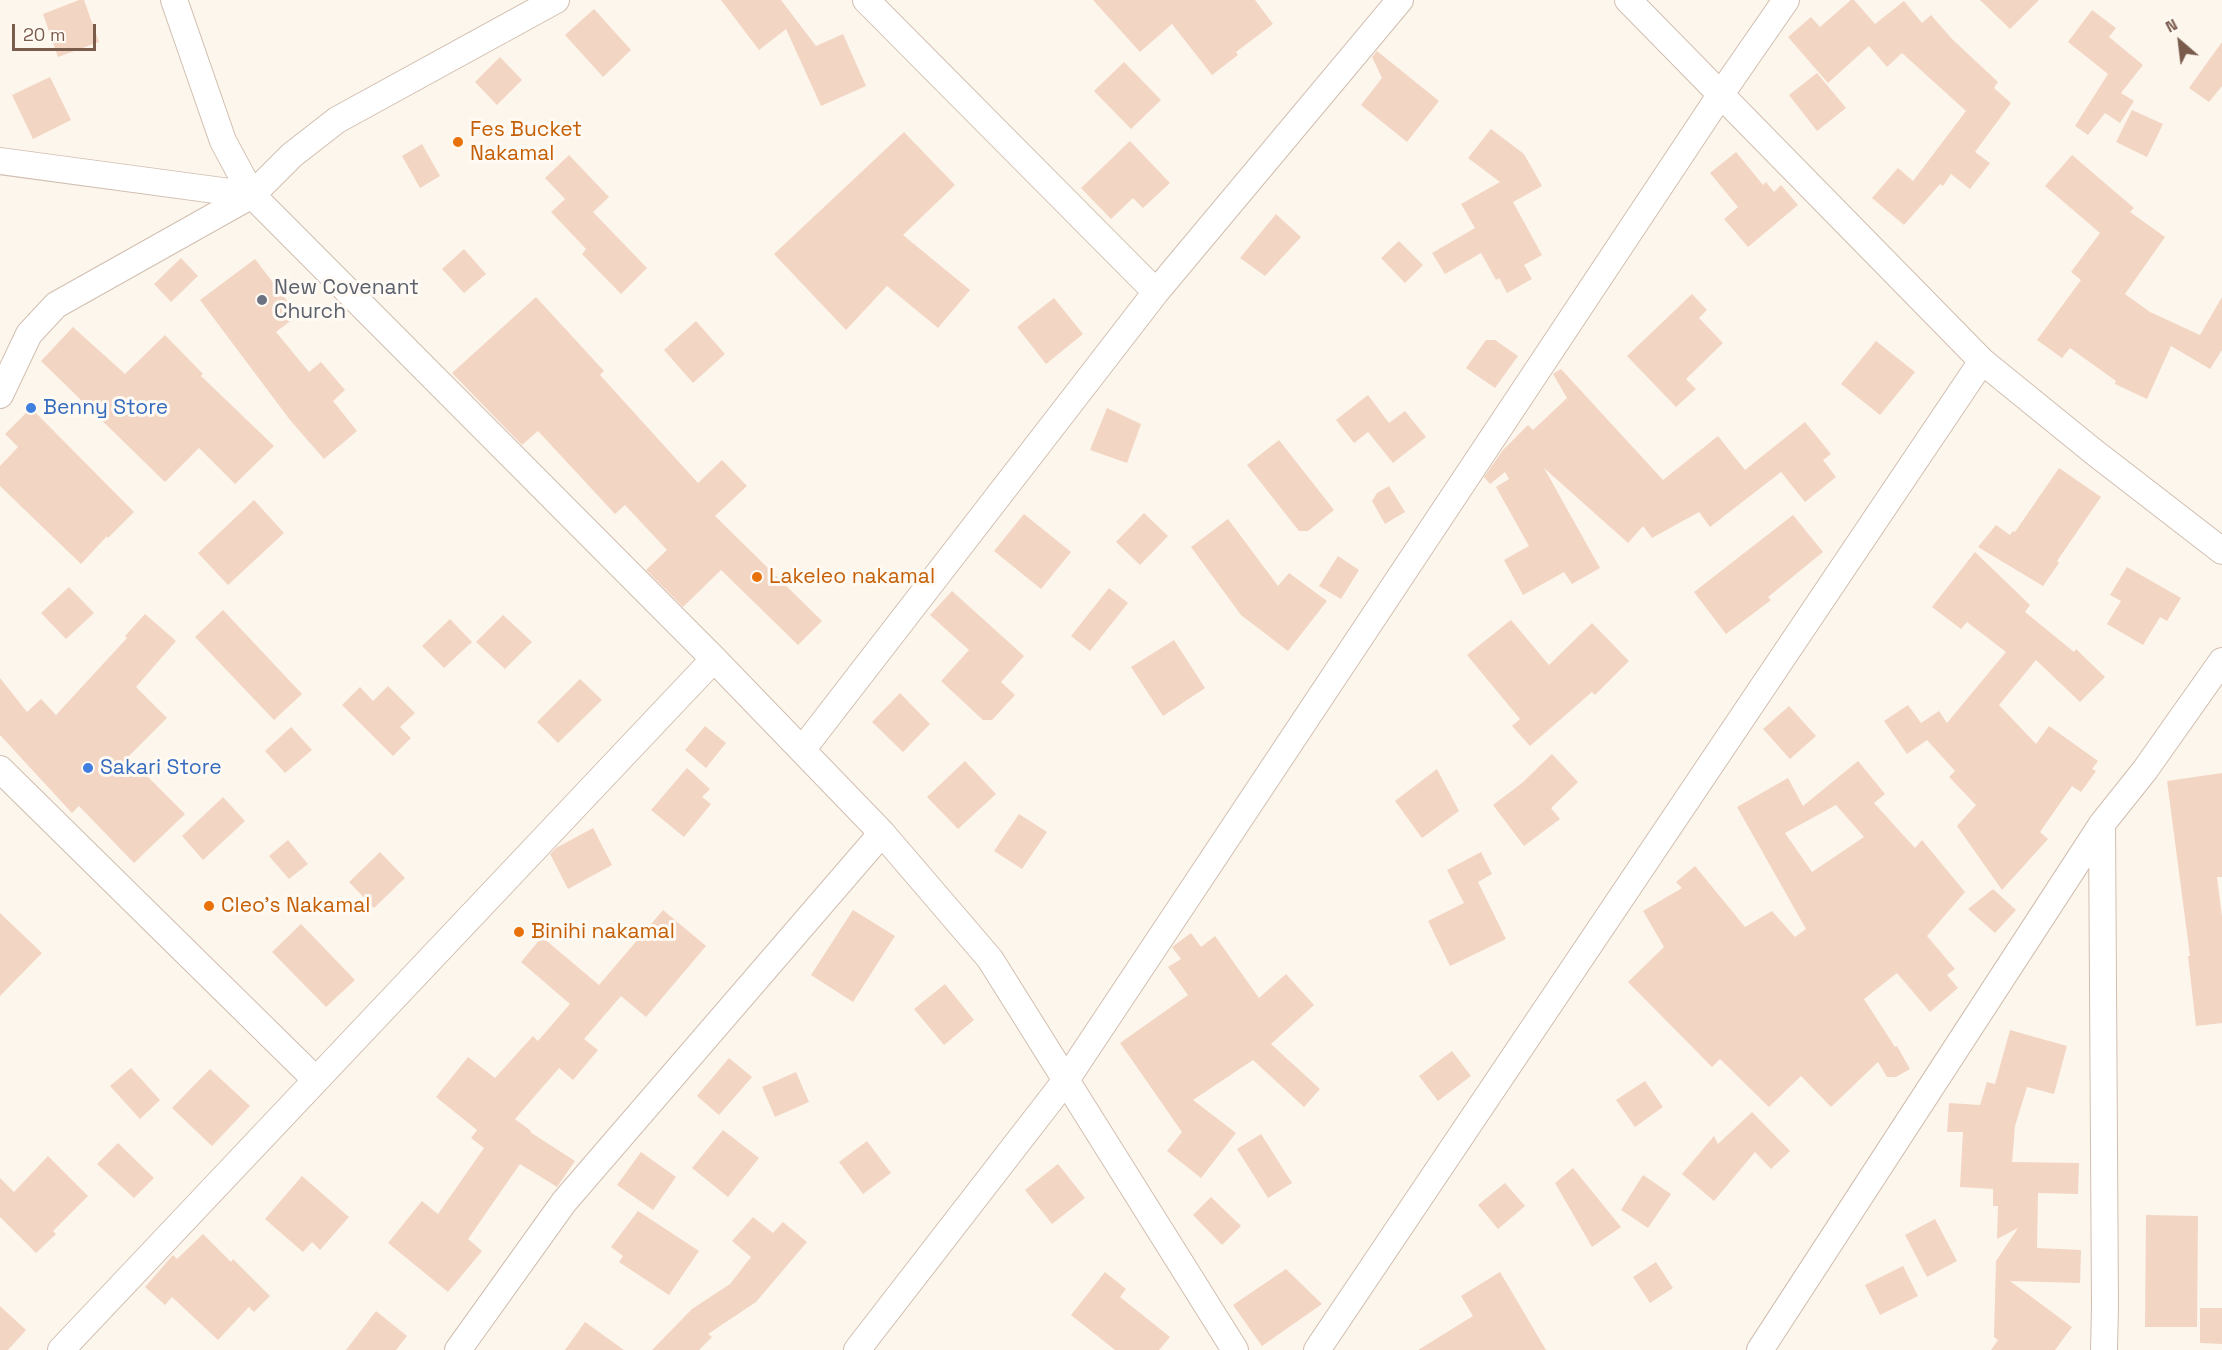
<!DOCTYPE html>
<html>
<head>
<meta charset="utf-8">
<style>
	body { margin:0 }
	#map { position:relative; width:2222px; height:1350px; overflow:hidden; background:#fdf6ec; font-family:"Space Grotesk",sans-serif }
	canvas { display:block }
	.north { position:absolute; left:2150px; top:12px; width:60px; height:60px; -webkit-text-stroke:4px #fffaf3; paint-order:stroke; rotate:332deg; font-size:16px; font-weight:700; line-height:24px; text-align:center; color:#7a5c4d }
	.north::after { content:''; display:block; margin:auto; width:21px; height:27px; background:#7a5c4d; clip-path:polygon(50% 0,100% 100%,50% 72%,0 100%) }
	.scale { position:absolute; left:12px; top:24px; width:84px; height:27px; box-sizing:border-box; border:3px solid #7a5c4d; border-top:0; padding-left:8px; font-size:18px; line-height:21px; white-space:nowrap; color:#7a5c4d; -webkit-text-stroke:4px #fffaf3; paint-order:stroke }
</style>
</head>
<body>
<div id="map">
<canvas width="2222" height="1350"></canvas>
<div class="north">N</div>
<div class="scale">20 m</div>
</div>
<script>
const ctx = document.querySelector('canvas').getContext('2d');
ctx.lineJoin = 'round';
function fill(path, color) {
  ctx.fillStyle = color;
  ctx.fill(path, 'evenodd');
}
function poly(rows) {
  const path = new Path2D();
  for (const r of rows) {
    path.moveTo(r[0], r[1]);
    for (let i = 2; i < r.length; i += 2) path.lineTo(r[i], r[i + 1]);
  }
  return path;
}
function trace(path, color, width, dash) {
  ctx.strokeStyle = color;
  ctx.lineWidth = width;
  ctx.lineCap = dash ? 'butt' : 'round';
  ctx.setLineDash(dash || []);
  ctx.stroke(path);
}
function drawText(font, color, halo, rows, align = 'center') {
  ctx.font = font + ' "Space Grotesk",sans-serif';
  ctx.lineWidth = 6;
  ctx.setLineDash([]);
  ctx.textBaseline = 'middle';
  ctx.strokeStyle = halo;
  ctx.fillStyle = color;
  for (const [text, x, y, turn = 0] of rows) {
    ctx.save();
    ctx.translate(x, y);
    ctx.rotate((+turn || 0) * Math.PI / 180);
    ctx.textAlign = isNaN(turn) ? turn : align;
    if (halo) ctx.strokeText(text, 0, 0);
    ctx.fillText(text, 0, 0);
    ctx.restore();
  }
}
const building = poly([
	[79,0,84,0,99,42,58,57,43,14],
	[721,0,781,0,816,46,843,34,866,86,821,106,786,29,759,50],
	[1093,0,1255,0,1273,24,1236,52,1238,55,1212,75,1172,24,1140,52],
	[1851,0,1854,0,1875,24,1904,1,1922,23,1931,15,1952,39,1998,82,1994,88,2011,103,1975,152,1990,163,1970,189,1951,174,1943,186,1940,184,1904,225,1872,198,1898,168,1913,181,1966,111,1902,53,1887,67,1869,46,1828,83,1788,37,1811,17,1820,27],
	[1980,0,2039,0,2010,29],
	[594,9,631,50,603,77,565,35],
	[2092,10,2116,28,2109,37,2143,65,2121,93,2134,101,2120,123,2105,113,2088,135,2075,126,2108,74,2068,42],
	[2222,42,2222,86,2209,102,2189,88],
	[1377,51,1439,101,1407,142,1361,105,1382,78,1372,57],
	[500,57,522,80,497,105,475,82],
	[1124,62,1161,100,1131,129,1094,91],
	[1817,73,1846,108,1817,131,1789,95],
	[50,77,71,120,33,139,12,95],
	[2132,110,2163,124,2147,157,2116,142],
	[1491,129,1524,154,1542,186,1513,202,1542,255,1524,265,1532,279,1507,293,1499,278,1496,280,1481,253,1445,274,1432,253,1475,228,1461,204,1500,182,1468,158],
	[904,132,955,185,903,235,970,290,938,328,887,286,846,330,774,254],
	[1130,141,1170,183,1143,208,1133,198,1111,219,1081,188],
	[422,144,440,176,420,188,402,156],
	[1736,152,1763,185,1766,182,1774,192,1781,185,1798,205,1748,247,1724,219,1738,207,1710,173],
	[569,155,609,197,593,212,647,268,621,294,582,254,586,249,551,212,565,199,545,178],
	[2072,155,2134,208,2130,212,2165,237,2125,294,2150,312,2200,335,2222,297,2222,350,2210,369,2171,346,2147,399,2115,384,2116,381,2070,348,2062,358,2037,340,2081,280,2071,272,2100,233,2045,186],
	[1276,214,1301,237,1265,276,1240,258],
	[1399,241,1423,265,1405,283,1381,258],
	[464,249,486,274,464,293,442,269],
	[181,258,198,276,171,302,154,284],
	[255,259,298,315,276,332,309,372,321,362,345,390,333,401,357,431,324,459,290,420,200,300],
	[1692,294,1707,310,1699,318,1723,343,1686,379,1696,389,1676,407,1627,356],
	[536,297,604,371,600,375,698,483,722,460,747,486,715,516,822,621,798,645,721,570,683,607,646,570,667,550,625,505,615,514,538,431,522,445,452,373],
	[1054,298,1083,334,1046,364,1017,327],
	[696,321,725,354,693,383,664,350],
	[73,327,125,374,165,335,203,374,201,376,274,446,235,484,199,448,165,482,41,361],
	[1486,340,1495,340,1518,356,1495,388,1466,368],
	[1876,341,1915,372,1880,415,1841,384],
	[1561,369,1663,480,1718,436,1745,470,1805,422,1831,454,1823,460,1836,477,1805,502,1781,472,1710,527,1699,512,1652,538,1643,526,1628,543,1544,468,1600,568,1572,584,1564,572,1523,595,1504,560,1529,546,1496,487,1509,479,1505,472,1490,484,1484,477,1503,450,1528,425,1533,430,1567,398,1553,374],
	[1368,395,1389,423,1405,411,1426,437,1393,463,1368,432,1354,443,1336,420],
	[31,408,134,512,108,538,107,536,81,564,0,486,0,466,18,447,5,434],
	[1107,408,1141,424,1127,463,1090,450],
	[1279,440,1334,510,1308,531,1299,531,1247,465],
	[2059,468,2101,497,2057,561,2059,563,2043,586,1978,547,1996,525,2010,535,2013,531,2015,532],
	[1389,486,1405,512,1385,524,1372,501,1377,493],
	[254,500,284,533,228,585,198,553],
	[1144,513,1168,536,1140,565,1116,542],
	[1024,514,1071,552,1041,589,994,551],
	[1793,515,1823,552,1768,597,1771,600,1726,634,1694,592],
	[1228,519,1278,586,1289,573,1327,601,1288,651,1241,615,1191,547],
	[1975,552,2030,605,2025,612,2074,652,2076,649,2105,677,2080,702,2036,660,1999,705,2036,744,2049,726,2098,761,2092,769,2096,771,2081,792,2072,786,2040,832,2048,839,2002,890,1957,826,1976,805,1949,777,1955,771,1927,740,1907,754,1884,721,1908,705,1921,723,1939,711,1947,723,2006,652,1967,622,1961,629,1932,607],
	[1338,556,1359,570,1341,599,1319,586],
	[2127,567,2181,598,2167,621,2160,617,2143,645,2107,624,2121,601,2110,595],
	[69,587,94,613,66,639,41,613],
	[1109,588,1128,603,1090,651,1071,636],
	[952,591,1024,656,1001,682,1015,695,992,720,983,720,941,681,969,650,930,615],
	[223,610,302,694,274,720,195,637],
	[145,614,176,641,136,687,167,718,128,757,185,814,134,863,79,806,72,813,0,735,0,678,27,712,41,699,56,715,127,638,125,636],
	[503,615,532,642,505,669,476,642],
	[450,619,472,642,444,668,422,646],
	[1511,620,1549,665,1592,623,1629,661,1595,695,1592,692,1530,746,1512,726,1520,719,1467,655],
	[1174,640,1205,688,1163,716,1131,667],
	[580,679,602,700,558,743,537,722],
	[388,686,415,713,400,727,411,738,393,756,342,705,360,687,373,701],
	[900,693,930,724,903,752,872,722],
	[1789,706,1816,736,1790,759,1763,729],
	[705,726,726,743,706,768,685,750],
	[291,727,312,750,285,773,265,751],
	[1552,754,1578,782,1551,808,1560,819,1524,846,1493,805,1522,783],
	[965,761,996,794,958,829,927,797],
	[1858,761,1885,794,1874,803,1915,848,1922,840,1965,892,1927,936,1955,969,1947,975,1958,988,1930,1012,1897,973,1864,999,1895,1047,1897,1046,1910,1069,1896,1077,1887,1077,1878,1062,1831,1107,1801,1076,1769,1107,1720,1059,1712,1067,1628,982,1664,947,1643,911,1682,888,1676,882,1695,866,1745,927,1772,911,1795,937,1806,929,1737,807,1788,778,1803,806],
	[1836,805,1864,837,1812,872,1785,833],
	[687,768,710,789,702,797,711,804,684,837,651,810],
	[1437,769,1459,811,1422,838,1395,801],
	[2222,773,2222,877,2217,877,2222,917,2222,1023,2196,1026,2188,956,2190,956,2167,781],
	[223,797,245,821,203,860,182,836],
	[1019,814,1047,832,1022,869,994,851],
	[593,828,612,865,568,889,550,854,556,848],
	[288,840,308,864,289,879,269,856],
	[380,852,405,878,374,908,349,882],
	[1481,852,1492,874,1478,882,1506,939,1450,966,1428,921,1464,903,1447,870],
	[1993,889,2016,910,1995,933,1968,909],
	[663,910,706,946,646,1017,621,996,584,1039,598,1050,573,1080,559,1068,515,1119,531,1131,530,1132,575,1161,557,1187,520,1164,468,1239,482,1251,448,1292,388,1243,422,1201,438,1214,484,1148,471,1138,477,1130,436,1097,468,1057,495,1078,533,1036,538,1041,570,1004,521,962,542,937,599,985],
	[853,910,895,936,853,1002,811,975],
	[0,913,42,953,0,996],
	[301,924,355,980,326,1007,272,952],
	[1191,933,1201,947,1215,936,1259,998,1286,974,1314,1005,1271,1044,1320,1089,1304,1107,1253,1060,1193,1100,1236,1133,1201,1178,1167,1151,1182,1132,1120,1043,1188,995,1168,967,1181,959,1172,947],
	[945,984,974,1020,944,1045,914,1009],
	[2010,1030,2067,1046,2054,1094,2027,1087,2015,1126,2012,1162,2079,1163,2078,1194,2038,1193,2037,1248,2081,1250,2080,1283,2010,1281,2072,1327,2055,1350,1991,1350,1998,1340,1994,1337,1996,1261,2018,1228,1997,1239,1998,1206,1993,1206,1993,1189,1960,1187,1963,1132,1947,1132,1949,1103,1980,1105,1987,1082,1995,1084],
	[1452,1051,1471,1076,1438,1101,1419,1076],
	[729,1058,752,1077,719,1115,697,1096],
	[131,1068,160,1100,140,1119,110,1086],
	[210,1069,250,1106,212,1146,172,1108],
	[796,1072,809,1102,775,1117,762,1087],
	[1645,1081,1663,1107,1635,1127,1616,1100],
	[1752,1112,1790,1151,1771,1169,1755,1152,1714,1201,1682,1174,1714,1136,1718,1144],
	[723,1130,759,1158,728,1197,692,1168],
	[1261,1134,1292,1183,1268,1198,1237,1149],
	[867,1141,891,1173,863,1194,839,1162],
	[118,1143,154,1178,134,1198,97,1164],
	[641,1152,676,1177,653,1210,617,1185],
	[48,1156,88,1196,53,1231,56,1234,36,1253,0,1217,0,1178,14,1192],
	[1058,1164,1085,1198,1052,1224,1025,1190],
	[1573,1168,1621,1227,1592,1247,1555,1183],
	[1643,1175,1671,1194,1648,1228,1621,1210],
	[302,1176,349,1217,320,1250,312,1242,303,1252,265,1219],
	[1505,1183,1525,1206,1498,1229,1478,1205],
	[1211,1197,1241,1226,1222,1245,1193,1215],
	[638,1211,699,1251,669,1295,619,1262,623,1256,611,1247],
	[2146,1215,2198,1216,2197,1327,2145,1327],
	[753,1217,773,1233,783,1222,807,1242,756,1302,708,1334,712,1337,699,1350,652,1350,692,1309,730,1284,751,1257,732,1241],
	[1935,1219,1957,1261,1927,1277,1905,1235],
	[203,1234,231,1262,233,1259,270,1296,254,1312,249,1307,218,1340,172,1297,165,1305,145,1287,173,1255,177,1259],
	[1656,1262,1673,1288,1650,1303,1633,1277],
	[1903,1266,1918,1296,1880,1315,1865,1285],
	[1286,1269,1322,1304,1262,1346,1233,1305],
	[1105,1272,1126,1289,1120,1297,1170,1337,1159,1350,1115,1350,1071,1315],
	[1500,1272,1546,1350,1418,1350,1473,1316,1461,1296],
	[0,1306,26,1330,8,1350,0,1350],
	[2200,1308,2222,1308,2222,1344,2200,1343],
	[376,1311,407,1336,396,1350,346,1350],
	[585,1322,624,1350,565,1350]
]);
const minor = poly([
	[174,0,223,141,252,195,714,659,882,833,990,959,1235,1350],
	[866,0,1156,292],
	[1628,0,1982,361,2094,452,2222,551],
	[0,161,252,195],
	[0,395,29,334,56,305,252,195,292,155,337,120,556,0],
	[802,750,1156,292,1400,0],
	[0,769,316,1080],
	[2102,824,2105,1306,2104,1350],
	[61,1350,714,659],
	[458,1350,564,1202,882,833],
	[857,1350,1066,1080,1721,94,1786,0],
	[1317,1350,1982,361],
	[1760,1350,2102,824,2145,770,2222,661]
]);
const markers = [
	[458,142,6,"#e8710a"],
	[262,300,6,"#6b7280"],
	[31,408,6,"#3f7fe0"],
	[757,577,6,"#e8710a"],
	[88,768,6,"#3f7fe0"],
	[209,906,6,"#e8710a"],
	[519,932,6,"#e8710a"]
];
const foodNames = [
	["Fes Bucket",470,130],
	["Nakamal",470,154],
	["Lakeleo nakamal",769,577],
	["Cleo's Nakamal",221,906],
	["Binihi nakamal",531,932]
];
const worshipNames = [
	["New Covenant",274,288],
	["Church",274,312]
];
const shopNames = [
	["Benny Store",43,408],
	["Sakari Store",100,768]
];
fill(building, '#f3d5c3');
trace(minor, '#d1beb0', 28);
trace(minor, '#fff', 26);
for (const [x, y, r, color] of markers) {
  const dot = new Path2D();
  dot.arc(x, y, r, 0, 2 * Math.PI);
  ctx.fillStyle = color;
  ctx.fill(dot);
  trace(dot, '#fffaf3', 2);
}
drawText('21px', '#c56008', '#fffaf3', foodNames, 'left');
drawText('21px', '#5b616d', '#fffaf3', worshipNames, 'left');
drawText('21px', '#366cbe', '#fffaf3', shopNames, 'left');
</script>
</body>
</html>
